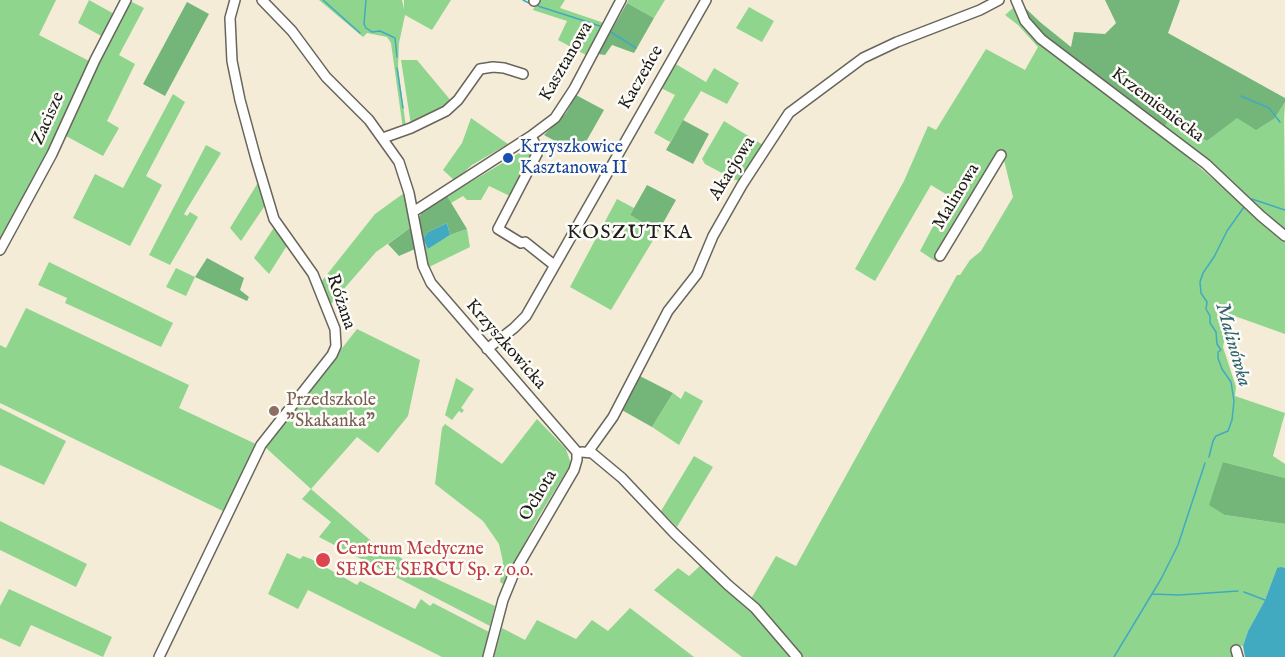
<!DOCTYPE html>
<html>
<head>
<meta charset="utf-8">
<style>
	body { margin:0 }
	canvas { display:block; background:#f4ecd7 }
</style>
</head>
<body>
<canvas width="1285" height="657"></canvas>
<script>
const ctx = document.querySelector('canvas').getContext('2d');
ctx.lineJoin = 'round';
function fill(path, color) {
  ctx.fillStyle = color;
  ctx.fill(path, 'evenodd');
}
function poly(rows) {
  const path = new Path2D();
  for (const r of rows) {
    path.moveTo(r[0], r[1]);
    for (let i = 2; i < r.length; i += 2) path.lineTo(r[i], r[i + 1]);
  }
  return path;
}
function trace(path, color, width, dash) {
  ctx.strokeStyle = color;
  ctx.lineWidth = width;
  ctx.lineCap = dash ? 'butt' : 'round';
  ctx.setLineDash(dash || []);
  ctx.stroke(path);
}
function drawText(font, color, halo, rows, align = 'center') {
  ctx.font = font + ' "IM FELL English",serif';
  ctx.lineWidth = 5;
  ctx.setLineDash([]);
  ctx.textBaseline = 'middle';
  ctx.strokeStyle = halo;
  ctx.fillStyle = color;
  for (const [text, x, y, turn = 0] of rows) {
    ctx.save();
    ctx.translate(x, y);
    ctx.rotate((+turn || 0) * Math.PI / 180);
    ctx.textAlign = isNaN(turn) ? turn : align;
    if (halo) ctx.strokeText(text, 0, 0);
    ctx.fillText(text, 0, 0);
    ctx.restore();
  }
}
const green = poly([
	[0,0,56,0,39,35,91,62,30,191,0,245],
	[89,0,116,15,103,37,78,23],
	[319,0,402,0,404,9,404,0,451,0,432,30,405,15,399,43,398,67,406,127,403,129,391,43,387,37,367,33,363,37],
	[538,0,565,0,560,8,604,23,586,55,558,40,567,21,533,10],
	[628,0,665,0,654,18,627,3],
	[130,1,144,8,119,55,135,64,107,121,119,128,103,156,66,136,105,48],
	[749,7,774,21,762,42,736,28],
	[1013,8,1031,36,1186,156,1285,240,1285,334,1229,314,1223,347,1236,387,1235,396,1285,413,1273,456,1285,464,1285,478,1223,462,1225,515,1285,524,1285,568,1277,568,1265,600,1248,631,1243,646,1234,645,1236,657,801,657,751,599,776,556,796,566,957,275,960,275,970,260,981,251,1013,197,1002,152,935,261,920,251,949,196,931,185,875,281,855,269,904,181,928,126,936,130,986,49,1025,70,1038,47,1018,25,1005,15],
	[401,60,417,60,452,102,444,108,411,125],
	[674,63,706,82,714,68,739,83,727,104,701,91,670,142,654,133,675,95,659,87],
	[173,94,185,102,146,176,162,185,130,246,73,218,95,174,123,188],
	[1285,102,1284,118,1285,231,1255,208,1243,192,1201,153,1164,127,1167,121,1207,141,1237,117,1275,118],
	[471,118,508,144,472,165,462,174,462,177,455,181,443,170,462,143],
	[724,121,763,145,740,181,735,180,705,164,702,159],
	[531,144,534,147,532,155,512,197,489,186,481,200,467,200,463,196,451,203,447,196,521,152],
	[206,145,221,153,184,214,187,216,190,212,198,217,170,265,149,255],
	[259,181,266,204,241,241,230,228],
	[404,193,410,228,376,252,330,305,321,282,375,214],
	[617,199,634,208,630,215,658,232,611,310,570,287],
	[275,226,288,244,269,274,254,258],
	[467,229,470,247,427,268,421,241,423,239,428,249,450,235],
	[49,262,173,323,161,347,65,303,67,298,38,285],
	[176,268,195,277,186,296,166,287],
	[26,308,189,385,179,408,258,445,227,513,0,403,0,345,6,348],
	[357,329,420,360,408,416,378,453,357,437,311,489,377,546,386,546,415,569,495,606,490,626,319,537,331,522,302,499,311,489,265,447],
	[456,378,474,389,461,408,464,410,462,413,459,411,452,420,445,415],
	[685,391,703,401,679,445,652,427,673,393,681,399],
	[0,408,66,441,44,485,0,465],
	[537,419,566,449,571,464,539,516,503,584,500,582,503,562,499,544,483,521,435,484,442,428,445,424,502,464],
	[694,456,713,467,677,527,661,511],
	[0,521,87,564,76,587,0,550],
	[287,553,300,559,303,556,311,559,357,585,360,581,415,609,421,599,430,606,433,603,489,632,483,657,442,657,308,590,298,609,268,594],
	[702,564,753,610,795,657,742,657,654,590,678,568,689,576],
	[9,589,112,637,103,657,31,625,20,647,0,638,0,606],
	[630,608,694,657,494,657,502,628,525,640,537,620,576,639,592,620,608,631]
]);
const forest = poly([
	[1105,0,1180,0,1168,33,1285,98,1285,102,1275,118,1256,130,1237,118,1207,141,1168,121,1164,127,1039,33,1028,19,1020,3,1040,22,1071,47,1074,32,1105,34,1116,23],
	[187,2,209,14,165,96,143,84],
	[627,3,654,18,634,53,612,45,605,55,598,54],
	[576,95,604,110,579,154,544,135,566,113],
	[683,120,709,134,693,164,666,150],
	[647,185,676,200,658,232,630,215],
	[447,196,467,229,450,235,447,223,428,232,423,239,419,219,421,213],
	[410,228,415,249,399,256,388,244],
	[207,258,244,278,240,290,249,297,247,301,195,277],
	[638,375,673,393,652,427,620,409],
	[1223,462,1285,478,1285,524,1225,515,1209,505]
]);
const water = poly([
	[447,223,450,235,428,249,423,239,428,232],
	[1281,567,1285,568,1285,657,1245,657,1243,646,1248,631,1265,600,1277,568]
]);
const stream = poly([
	[323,0,360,33],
	[366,0,364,24,366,28,372,32,380,31,395,38,397,57],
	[523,0,529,3],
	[538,6,600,26],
	[611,32,636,48],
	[397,68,403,108],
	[1241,96,1269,108,1280,122],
	[1252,199,1285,210],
	[1209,457,1213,441,1216,436,1228,431,1232,420,1234,401,1231,382,1222,369,1218,358,1218,352,1221,350,1217,344,1216,332,1210,323,1210,316,1206,309,1207,302,1201,293,1200,282,1203,273,1214,257,1227,231,1244,207],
	[1244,592,1265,600],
	[1152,594,1179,595,1238,591],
	[1114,657,1161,579,1178,545,1205,463]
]);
const minor = poly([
	[262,0,292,31,326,77,369,120,399,162,409,193,423,266,431,283,577,452],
	[1016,0,1025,21,1041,39,1206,164,1261,216,1285,236],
	[534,1,535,0],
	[531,136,536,146,537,154,498,229,521,243,525,242,554,265],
	[383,138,411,128,446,111,458,100,480,69,493,67,504,68,523,74],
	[413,212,531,136,555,118,574,89,621,0],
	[0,250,52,154,95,60,126,0],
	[940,256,1001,155],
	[487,349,514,328,526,316,706,0],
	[582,452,592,453,622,478,674,533,728,585,755,608,797,657],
	[588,452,613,417,668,311,697,274,713,236,742,185,789,113,863,58,897,42,980,10,999,0],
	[1236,650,1238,657],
	[159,657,261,445,332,355,336,346,335,329,313,274,274,219,256,159,240,100,232,61,230,18,235,0],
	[488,657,503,600,514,573,574,470,577,460,577,452]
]);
const markers = [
	[508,158,6,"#1a4fb4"],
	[274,411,6,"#8d6e63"],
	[323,560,8,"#e0444e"]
];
const streetNames = [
	["Kasztanowa",567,62,-60],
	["Kaczeńce",642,78,-60],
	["Krzemieniecka",1157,106,37],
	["Zacisze",49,119,-66],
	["Akacjowa",733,169,-58],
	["Malinowa",957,197,-59],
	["Różana",340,302,71],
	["Krzyszkowicka",505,345,49],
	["Ochota",539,496,-59]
];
const transitNames = [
	["Krzyszkowice",520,148],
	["Kasztanowa II",520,169]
];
const educationNames = [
	["Przedszkole",286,401],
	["\"Skakanka\"",286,422]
];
const healthNames = [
	["Centrum Medyczne",336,550],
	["SERCE SERCU Sp. z o.o.",336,571]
];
const neighbourhoodNames = [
	["KOSZUTKA",630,234]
];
const waterNames = [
	["Malinówka",1232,345,74]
];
fill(green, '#90d58e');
fill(forest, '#74b679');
fill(water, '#41aac0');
trace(stream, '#41aac0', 1.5);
trace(minor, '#68655d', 12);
trace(minor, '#fff', 9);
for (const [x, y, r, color] of markers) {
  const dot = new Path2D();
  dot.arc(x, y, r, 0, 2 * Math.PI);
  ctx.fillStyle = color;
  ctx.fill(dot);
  trace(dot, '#fdfcf7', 2);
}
drawText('18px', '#1c1c1c', '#fdfcf7', streetNames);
drawText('18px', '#164399', '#fdfcf7', transitNames, 'left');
drawText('18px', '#785e54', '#fdfcf7', educationNames, 'left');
drawText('18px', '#be3a42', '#fdfcf7', healthNames, 'left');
ctx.letterSpacing = '1.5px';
drawText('20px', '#1c1c1c', '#fdfcf7', neighbourhoodNames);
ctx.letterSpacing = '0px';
drawText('italic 20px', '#2e636e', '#fdfcf7', waterNames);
</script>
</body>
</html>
